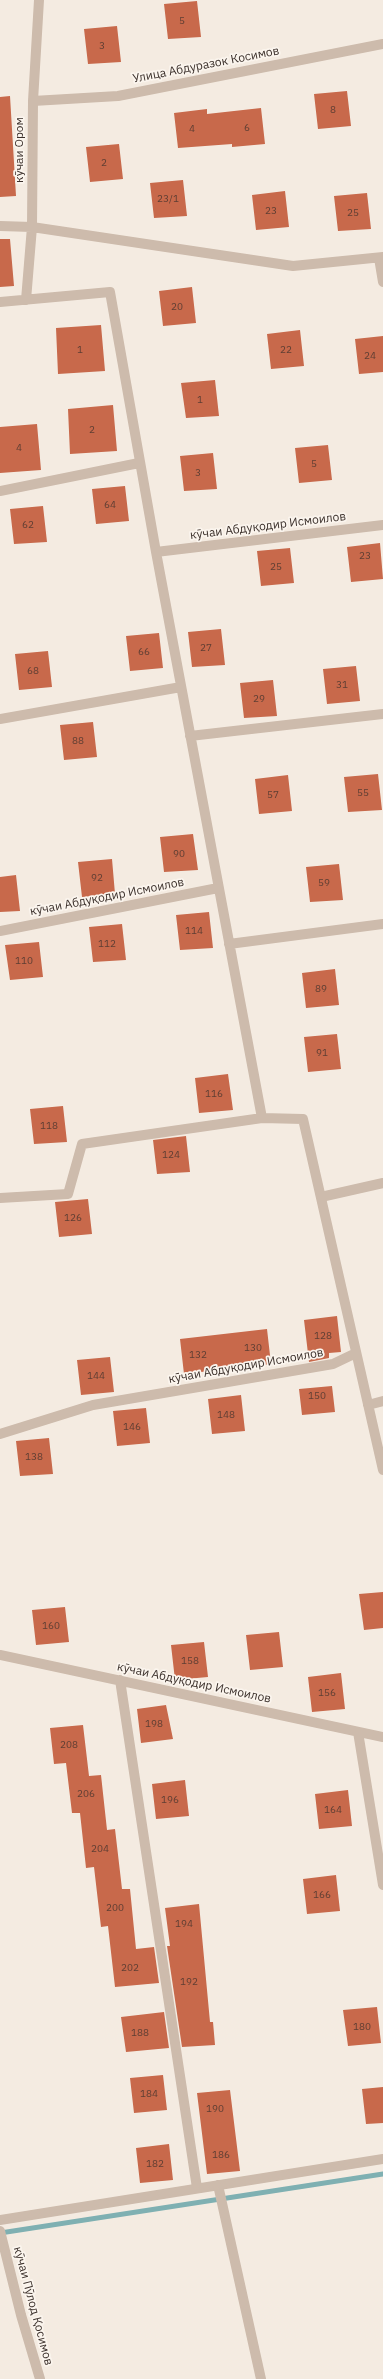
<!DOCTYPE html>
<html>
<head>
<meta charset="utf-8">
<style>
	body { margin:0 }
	canvas { display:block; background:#f4ebe1 }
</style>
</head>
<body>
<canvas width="383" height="2379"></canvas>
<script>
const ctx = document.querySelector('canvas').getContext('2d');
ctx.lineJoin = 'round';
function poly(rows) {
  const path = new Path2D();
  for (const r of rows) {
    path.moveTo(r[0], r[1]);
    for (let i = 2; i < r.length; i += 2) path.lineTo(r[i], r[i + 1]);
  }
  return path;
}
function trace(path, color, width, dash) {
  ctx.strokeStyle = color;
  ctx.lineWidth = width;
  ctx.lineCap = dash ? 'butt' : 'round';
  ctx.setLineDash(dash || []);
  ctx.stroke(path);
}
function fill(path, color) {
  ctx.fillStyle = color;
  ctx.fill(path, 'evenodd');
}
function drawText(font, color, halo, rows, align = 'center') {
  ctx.font = font + ' "IBM Plex Sans",sans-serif';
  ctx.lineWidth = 3.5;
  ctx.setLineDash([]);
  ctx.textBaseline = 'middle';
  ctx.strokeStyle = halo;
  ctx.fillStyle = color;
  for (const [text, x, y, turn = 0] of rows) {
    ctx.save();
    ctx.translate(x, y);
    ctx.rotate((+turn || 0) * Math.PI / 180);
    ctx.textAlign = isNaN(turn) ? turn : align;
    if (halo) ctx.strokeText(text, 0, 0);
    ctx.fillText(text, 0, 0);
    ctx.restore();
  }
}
const stream = poly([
	[0,2233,383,2174]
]);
const building = poly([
	[197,1,201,37,168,39,164,4],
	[117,26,121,62,88,64,84,29],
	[347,91,351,126,318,129,314,94],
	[10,96,16,196,0,197,0,97],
	[261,108,265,144,232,147,232,144,178,148,174,113,207,109,207,114],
	[119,144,123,179,90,182,86,147],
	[183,180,187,216,154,218,150,183],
	[285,191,289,227,256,230,252,195],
	[367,193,371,229,338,231,334,196],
	[0,239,10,239,14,286,0,287],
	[192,287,196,323,163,326,159,291],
	[101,325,105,371,58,374,56,328],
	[300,330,304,366,271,369,267,334],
	[383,336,383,372,359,374,355,339],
	[215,380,219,416,186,418,181,383],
	[113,405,117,451,70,454,68,409],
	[37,424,41,470,0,473,0,427],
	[328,445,332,480,299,483,295,448],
	[213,453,217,489,184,491,180,456],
	[125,486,129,521,96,524,92,489],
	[43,506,47,542,14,544,10,509],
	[380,543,383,579,351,582,347,547],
	[290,548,294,583,261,586,257,551],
	[221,629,225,665,192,667,188,632],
	[159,633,163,668,130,671,126,636],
	[48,651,52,687,19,690,15,654],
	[356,666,360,701,327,704,323,669],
	[273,680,277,716,244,718,240,683],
	[93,722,97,757,64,760,60,725],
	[378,774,382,810,348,812,344,777],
	[288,775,292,811,259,814,255,779],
	[193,834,198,870,164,872,160,837],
	[112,859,115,894,82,897,78,862],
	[339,864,343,900,310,902,306,867],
	[16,875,20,911,0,912,0,877],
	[209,912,213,948,180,950,176,915],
	[122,924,126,960,93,962,89,927],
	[39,942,43,977,10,980,5,945],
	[335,969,339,1005,306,1008,302,973],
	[337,1034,341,1069,308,1072,304,1037],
	[228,1074,233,1110,199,1113,195,1078],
	[63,1106,67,1142,34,1144,30,1109],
	[186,1136,190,1172,157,1174,153,1140],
	[88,1199,92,1234,59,1237,55,1202],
	[337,1316,341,1352,329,1353,329,1358,309,1362,304,1320],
	[267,1329,271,1364,184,1374,180,1339],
	[110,1357,114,1392,81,1395,77,1360],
	[332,1386,335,1412,302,1415,299,1389],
	[241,1395,245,1431,212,1434,208,1399],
	[146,1408,150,1443,117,1446,113,1411],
	[49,1438,53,1474,20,1476,16,1441],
	[383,1592,383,1628,364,1630,359,1594],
	[65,1607,69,1642,36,1645,32,1610],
	[279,1632,283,1667,250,1670,246,1635],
	[204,1642,208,1677,175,1680,171,1645],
	[341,1673,345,1709,312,1712,308,1677],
	[166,1705,173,1739,141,1743,137,1709],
	[83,1725,89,1776,101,1775,107,1830,115,1829,122,1889,130,1889,136,1949,154,1947,159,1983,115,1987,108,1926,101,1927,94,1867,86,1868,80,1813,72,1813,66,1763,54,1764,50,1728],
	[185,1780,189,1816,156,1819,152,1784],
	[348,1790,352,1826,319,1829,315,1794],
	[336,1875,340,1911,307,1914,303,1879],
	[199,1904,210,2022,213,2022,215,2045,182,2047,167,1946,170,1946,165,1908],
	[377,2007,381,2043,348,2046,343,2010],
	[164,2012,169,2048,126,2052,121,2017],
	[163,2075,167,2110,134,2113,130,2078],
	[383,2087,383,2123,366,2124,362,2089],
	[230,2090,240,2171,207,2174,197,2093],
	[169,2144,173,2180,140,2183,136,2148]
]);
const street = poly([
	[33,101,118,96,383,44],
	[0,226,32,227,293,266,383,257],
	[379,258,383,282],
	[26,300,32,227,33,101,39,0],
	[0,302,110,292,156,552,262,1118],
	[0,491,139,463],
	[156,552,383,525],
	[0,719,181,687],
	[190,736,383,714],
	[0,931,218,888],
	[229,944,383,924],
	[321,1197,383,1183],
	[0,1198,68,1194,82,1144,262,1118,303,1119,383,1470],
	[368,1405,383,1401],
	[0,1434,93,1405,333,1364,356,1353],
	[0,1655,383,1737],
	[120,1680,197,2188],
	[358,1732,383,1885],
	[218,2185,261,2379],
	[0,2220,383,2159],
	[0,2231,21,2315,40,2379]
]);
const numberNames = [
	["5",182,21],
	["3",102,46],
	["8",333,110],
	["6",247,128],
	["4",192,129],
	["2",104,163],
	["23/1",168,199],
	["23",271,211],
	["25",353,213],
	["20",177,307],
	["1",80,350],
	["22",286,350],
	["24",370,356],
	["1",200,400],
	["2",92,430],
	["4",19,448],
	["5",314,464],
	["3",198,473],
	["64",110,505],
	["62",28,525],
	["23",365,556],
	["25",276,567],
	["27",206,648],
	["66",144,652],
	["68",33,671],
	["31",342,685],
	["29",259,699],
	["88",78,741],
	["55",363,793],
	["57",273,795],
	["90",179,854],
	["92",97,878],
	["59",324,883],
	["114",194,931],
	["112",107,944],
	["110",24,961],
	["89",321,989],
	["91",322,1053],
	["116",214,1094],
	["118",49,1126],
	["124",171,1155],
	["126",73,1218],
	["128",323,1336],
	["130",253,1348],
	["132",198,1355],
	["144",96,1376],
	["150",317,1396],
	["148",226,1415],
	["146",132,1427],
	["138",34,1457],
	["160",51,1626],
	["158",190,1661],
	["156",327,1693],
	["198",154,1724],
	["208",69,1745],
	["206",86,1794],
	["196",170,1800],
	["164",333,1810],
	["204",100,1849],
	["166",322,1895],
	["200",115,1908],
	["194",184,1924],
	["202",130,1968],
	["192",189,1982],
	["180",362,2027],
	["188",140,2033],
	["184",149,2094],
	["190",215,2109],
	["186",221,2155],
	["182",155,2164]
];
const streetNames = [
	["Улица Абдуразок Косимов",206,65,-11],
	["кӯчаи Ором",20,150,-90],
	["кӯчаи Абдуқодир Исмоилов",268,526,-7],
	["кӯчаи Абдуқодир Исмоилов",107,897,-11],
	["кӯчаи Абдуқодир Исмоилов",246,1366,-10],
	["кӯчаи Абдуқодир Исмоилов",194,1683,12],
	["кӯчаи Пӯлод Қосимов",33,2306,75]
];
trace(stream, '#7fb0b2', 5);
fill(building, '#c8694b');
trace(street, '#cdbbac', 10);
drawText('10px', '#5e3e33', null, numberNames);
drawText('12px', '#3b302b', '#fbf5ee', streetNames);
</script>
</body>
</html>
